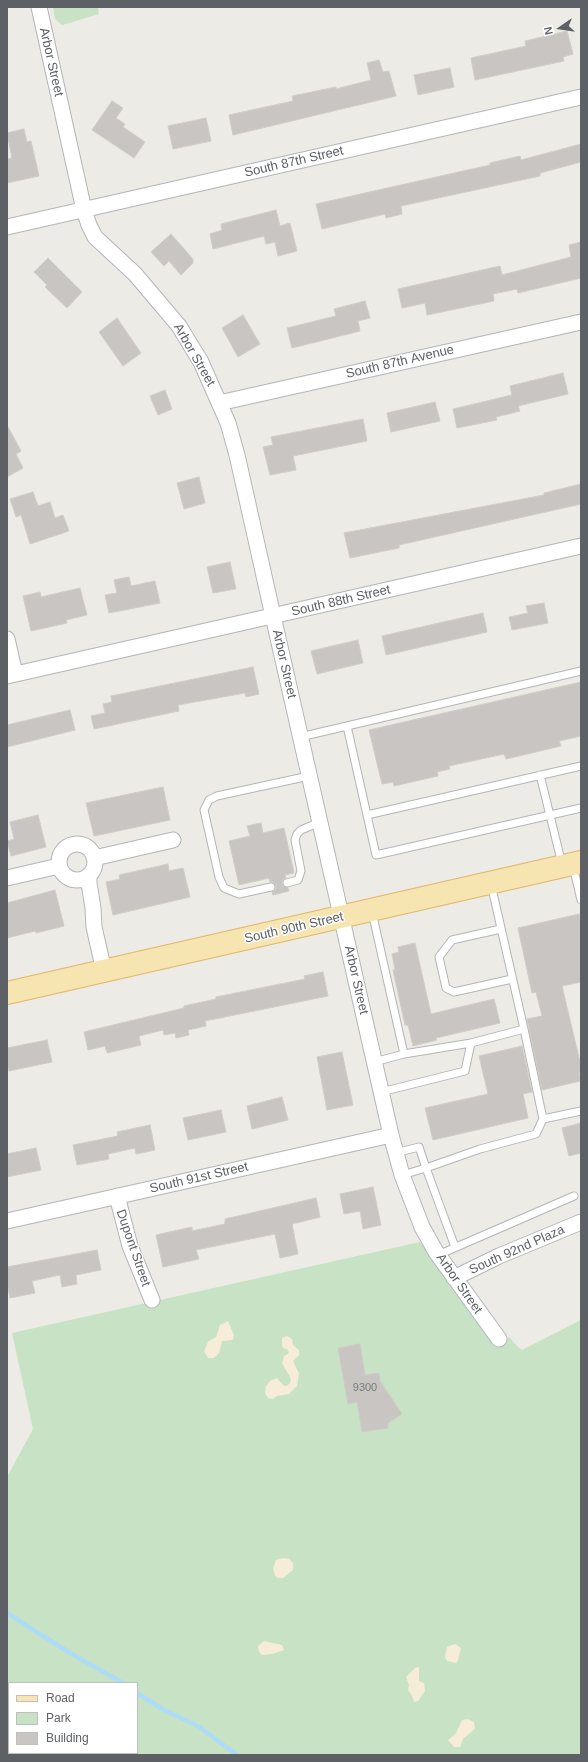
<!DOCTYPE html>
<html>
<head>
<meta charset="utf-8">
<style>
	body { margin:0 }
	#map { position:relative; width:588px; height:1762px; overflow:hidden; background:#edebe5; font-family:Arial,sans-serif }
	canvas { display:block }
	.frame { position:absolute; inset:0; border:8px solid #5d6064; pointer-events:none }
	.legend { position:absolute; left:8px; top:1682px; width:130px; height:72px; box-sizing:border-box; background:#fff; border:1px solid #bebfc1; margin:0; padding:5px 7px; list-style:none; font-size:12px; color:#5d6064 }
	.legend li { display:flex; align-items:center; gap:8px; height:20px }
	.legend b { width:20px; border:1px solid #bebfc1 }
	.north { position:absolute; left:540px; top:8px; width:40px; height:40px; -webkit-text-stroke:3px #fff; paint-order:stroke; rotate:257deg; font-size:11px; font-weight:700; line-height:16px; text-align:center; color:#5d6064 }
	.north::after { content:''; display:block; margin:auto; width:14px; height:18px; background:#5d6064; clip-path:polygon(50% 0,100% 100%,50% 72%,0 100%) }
</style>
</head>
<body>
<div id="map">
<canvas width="588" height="1762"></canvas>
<div class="frame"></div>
<ul class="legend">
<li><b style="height:5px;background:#f6e5b1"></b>Road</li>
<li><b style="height:11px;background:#c7e2c4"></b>Park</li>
<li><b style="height:11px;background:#c9c5c2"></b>Building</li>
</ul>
<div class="north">N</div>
</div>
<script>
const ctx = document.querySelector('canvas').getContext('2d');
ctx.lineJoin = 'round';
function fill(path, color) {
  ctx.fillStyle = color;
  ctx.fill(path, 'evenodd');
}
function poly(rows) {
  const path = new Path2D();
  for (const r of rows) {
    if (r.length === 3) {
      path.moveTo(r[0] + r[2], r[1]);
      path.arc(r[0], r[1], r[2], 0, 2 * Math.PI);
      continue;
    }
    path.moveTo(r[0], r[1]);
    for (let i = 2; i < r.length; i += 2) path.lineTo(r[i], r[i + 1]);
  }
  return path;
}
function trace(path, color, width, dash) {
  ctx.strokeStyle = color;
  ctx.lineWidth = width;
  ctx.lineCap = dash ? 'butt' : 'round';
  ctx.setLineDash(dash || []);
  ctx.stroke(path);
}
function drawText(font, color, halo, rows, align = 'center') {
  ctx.font = font + ' Arial,sans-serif';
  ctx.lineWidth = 3;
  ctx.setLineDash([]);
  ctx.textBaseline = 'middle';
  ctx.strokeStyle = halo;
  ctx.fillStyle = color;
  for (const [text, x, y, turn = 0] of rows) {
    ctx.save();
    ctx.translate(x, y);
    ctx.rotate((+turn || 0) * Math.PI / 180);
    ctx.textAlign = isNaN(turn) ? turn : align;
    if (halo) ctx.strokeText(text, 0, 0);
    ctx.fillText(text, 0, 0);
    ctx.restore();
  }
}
const green = poly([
	[53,7,98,7,99,14,62,25,55,19],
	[420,1242,497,1345,509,1337,517,1346,522,1350,581,1320,581,1755,7,1755,7,1477,33,1429,12,1333],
	[9,1683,137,1683,137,1753,9,1753]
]);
const sand = poly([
	[228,1321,234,1335,233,1340,222,1341,219,1353,214,1358,208,1358,204,1351,208,1342,216,1337,220,1325],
	[287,1336,292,1339,293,1345,299,1350,299,1355,293,1361,299,1373,297,1386,289,1394,277,1396,273,1399,268,1398,265,1393,266,1386,270,1381,277,1378,284,1386,287,1386,290,1383,291,1379,282,1363,284,1356,289,1353,288,1350,283,1348,282,1345,282,1338],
	[284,1558,289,1559,293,1563,293,1570,283,1578,278,1578,275,1576,273,1568,276,1560],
	[264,1641,282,1645,284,1650,272,1654,262,1655,259,1652,258,1646],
	[455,1644,461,1648,458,1660,456,1663,447,1661,445,1657,447,1647],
	[419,1667,419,1681,424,1683,425,1691,418,1701,414,1702,412,1696,408,1690,409,1685,406,1677,415,1668],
	[468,1719,474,1722,475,1729,463,1739,460,1747,454,1747,448,1740,456,1733,462,1720]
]);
const stream = poly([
	[7,1613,70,1653,123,1683],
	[137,1693,164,1710,198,1726,237,1755]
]);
const building = poly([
	[567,31,573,54,563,57,564,61,475,80,471,58,526,46,525,41,567,31],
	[379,60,383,72,389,71,396,96,233,135,229,115,293,101,292,96,336,87,336,89,371,80,367,63,379,60],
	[450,68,454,87,418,95,414,75,450,68],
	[112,101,123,108,116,118,125,124,123,127,145,142,134,158,92,130,112,101],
	[206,118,211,141,173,149,168,126,206,118],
	[24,129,27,142,31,141,39,176,7,183,7,159,12,158,7,133,24,129],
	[581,144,581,162,540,173,540,176,401,206,402,214,386,218,385,214,322,229,316,204,490,165,490,163,520,156,521,160,581,144],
	[276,210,280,226,290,223,297,251,278,256,275,242,266,244,264,236,213,249,210,234,222,230,221,224,276,210],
	[171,234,193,259,193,263,181,275,169,261,164,266,151,252,171,234],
	[581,242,581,278,518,293,517,289,493,294,494,301,427,315,425,303,402,308,398,289,500,266,502,275,571,257,569,245,581,242],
	[48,258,82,292,67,308,45,287,47,285,34,272,48,258],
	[365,301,370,318,358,321,360,331,292,348,287,328,336,316,334,309,365,301],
	[243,315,260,344,238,357,222,328,243,315],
	[117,318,141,353,123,366,99,332,117,318],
	[563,373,568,394,518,406,520,411,496,417,497,420,457,428,453,409,512,395,510,386,563,373],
	[165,390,172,409,158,415,150,396,165,390],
	[435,402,440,421,391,432,387,413,435,402],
	[363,419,367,441,293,456,296,470,270,475,263,447,273,445,271,437,363,419],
	[7,425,21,451,16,454,23,468,7,477,7,425],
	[199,477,205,503,184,509,177,483,199,477],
	[581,484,581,504,399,545,399,548,350,558,344,533,544,495,544,493,581,484],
	[33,492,38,506,50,502,55,518,63,515,69,531,30,544,21,515,16,517,10,499,33,492],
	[230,562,236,589,213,593,207,567,230,562],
	[129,577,131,586,155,581,160,603,109,613,105,595,117,593,114,580,129,577],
	[80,588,87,615,66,620,67,623,31,631,23,596,40,592,41,597,80,588],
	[544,603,548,623,512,630,509,617,528,613,526,606,544,603],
	[483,613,487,632,386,655,382,636,483,613],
	[358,640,363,663,317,674,311,651,358,640],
	[253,667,259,694,246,697,245,693,178,705,179,711,94,729,91,716,105,713,103,704,112,702,111,696,253,667],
	[581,682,581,736,559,741,561,746,506,759,504,754,449,766,450,769,437,772,438,776,394,786,393,782,382,784,369,730,581,682],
	[70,710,75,730,7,747,7,725,70,710],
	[163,787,170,820,94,836,86,803,163,787],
	[38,815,46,847,11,856,7,841,14,839,10,822,38,815],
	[261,823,263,833,284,828,294,873,285,875,286,878,282,881,283,886,288,888,289,891,273,895,272,892,276,889,276,886,273,882,270,882,269,878,239,885,229,841,250,836,247,826,261,823],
	[168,864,169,871,183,868,190,897,113,915,106,882,120,879,119,875,168,864],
	[55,890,64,926,36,933,35,931,7,938,7,903,55,890],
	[579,914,581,923,581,982,562,986,581,1066,581,1072,579,1073,580,1081,542,1090,527,1019,542,1016,536,992,532,993,518,928,579,914],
	[415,943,431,1014,494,999,500,1023,436,1038,437,1040,413,1046,408,1025,405,1025,393,970,395,970,392,954,399,952,398,947,415,943],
	[323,972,328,996,205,1021,206,1026,188,1030,189,1035,176,1038,175,1033,164,1035,163,1030,139,1036,141,1045,107,1053,105,1046,88,1050,84,1032,184,1008,184,1006,216,999,216,997,305,979,304,976,323,972],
	[47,1040,52,1062,9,1071,7,1061,7,1048,47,1040],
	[522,1046,532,1092,523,1094,528,1118,433,1140,425,1108,488,1094,479,1056,522,1046],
	[342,1052,353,1105,327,1110,317,1057,342,1052],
	[282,1097,288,1120,252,1129,247,1106,282,1097],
	[221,1110,226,1132,188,1140,183,1118,221,1110],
	[581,1123,581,1153,569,1156,562,1128,581,1123],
	[150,1125,155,1150,136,1154,135,1148,108,1154,109,1159,77,1165,73,1145,118,1136,117,1132,150,1125],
	[36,1148,41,1170,7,1177,7,1154,36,1148],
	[373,1187,381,1225,363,1229,360,1211,344,1214,340,1194,373,1187],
	[316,1198,320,1217,292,1224,298,1254,280,1258,275,1234,196,1250,199,1259,163,1267,156,1235,192,1227,192,1231,225,1224,225,1219,316,1198],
	[97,1250,101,1270,76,1275,77,1284,62,1287,60,1275,32,1281,35,1293,10,1298,7,1282,7,1267,97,1250],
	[360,1344,365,1375,379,1373,380,1381,402,1414,388,1423,388,1428,362,1432,357,1402,348,1404,338,1348,360,1344]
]);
const lane = poly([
	[347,726,581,671],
	[300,737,347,726,376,855,581,808],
	[540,775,562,864],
	[367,815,581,766],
	[573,866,581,900],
	[287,883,298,880,301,871,295,840,297,834,301,830,320,822],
	[271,887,239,894,224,888,219,877,204,810,209,800,217,796,309,776],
	[372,912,404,1054],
	[501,929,452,940,439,957,446,988,454,992,512,979],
	[524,1029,543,1119],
	[374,1062,404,1054,471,1043],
	[381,1092,465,1071,471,1043,524,1029,491,884],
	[395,1153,419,1147,426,1168,480,1149,536,1134,543,1119,581,1111],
	[402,1175,426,1168,455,1247],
	[438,1255,574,1196]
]);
const street = poly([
	[39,7,84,210,89,225,95,237,135,274,179,326,201,362,228,423,237,455,273,616,391,1135,402,1175,422,1227,436,1252,499,1339],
	[7,227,581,97],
	[219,403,581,322],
	[7,639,15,674],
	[7,676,581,546],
	[77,862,18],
	[94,858,173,840],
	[89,875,89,883,93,908,94,927,104,971],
	[7,878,59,866],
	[117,1196,130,1246,152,1300],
	[7,1221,391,1135],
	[454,1278,499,1256,581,1222]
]);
const primary = poly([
	[7,993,581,862]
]);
const numberNames = [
	["9300",365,1388]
];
const streetNames = [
	["Arbor Street",51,62,77],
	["South 87th Street",294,162,-13],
	["Arbor Street",194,355,60],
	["South 87th Avenue",400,362,-13],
	["South 88th Street",341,601,-13],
	["Arbor Street",284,664,77],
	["South 90th Street",294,928,-13],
	["Arbor Street",356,980,77],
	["South 91st Street",199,1178,-13],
	["Dupont Street",133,1248,71],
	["South 92nd Plaza",517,1250,-24],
	["Arbor Street",459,1284,55]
];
fill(green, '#c7e2c4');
fill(sand, '#f6ecd7');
trace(stream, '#adddf6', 4.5);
fill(building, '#c9c5c2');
trace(building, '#d1ccc4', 1);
trace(lane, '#b2b5b8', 9);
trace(street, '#b2b5b8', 17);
trace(primary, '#e2b56a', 24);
trace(lane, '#fff', 7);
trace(street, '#fff', 15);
trace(primary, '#f6e5b1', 22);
drawText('11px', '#78797c', null, numberNames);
drawText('13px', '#5d6064', '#fff', streetNames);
</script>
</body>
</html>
